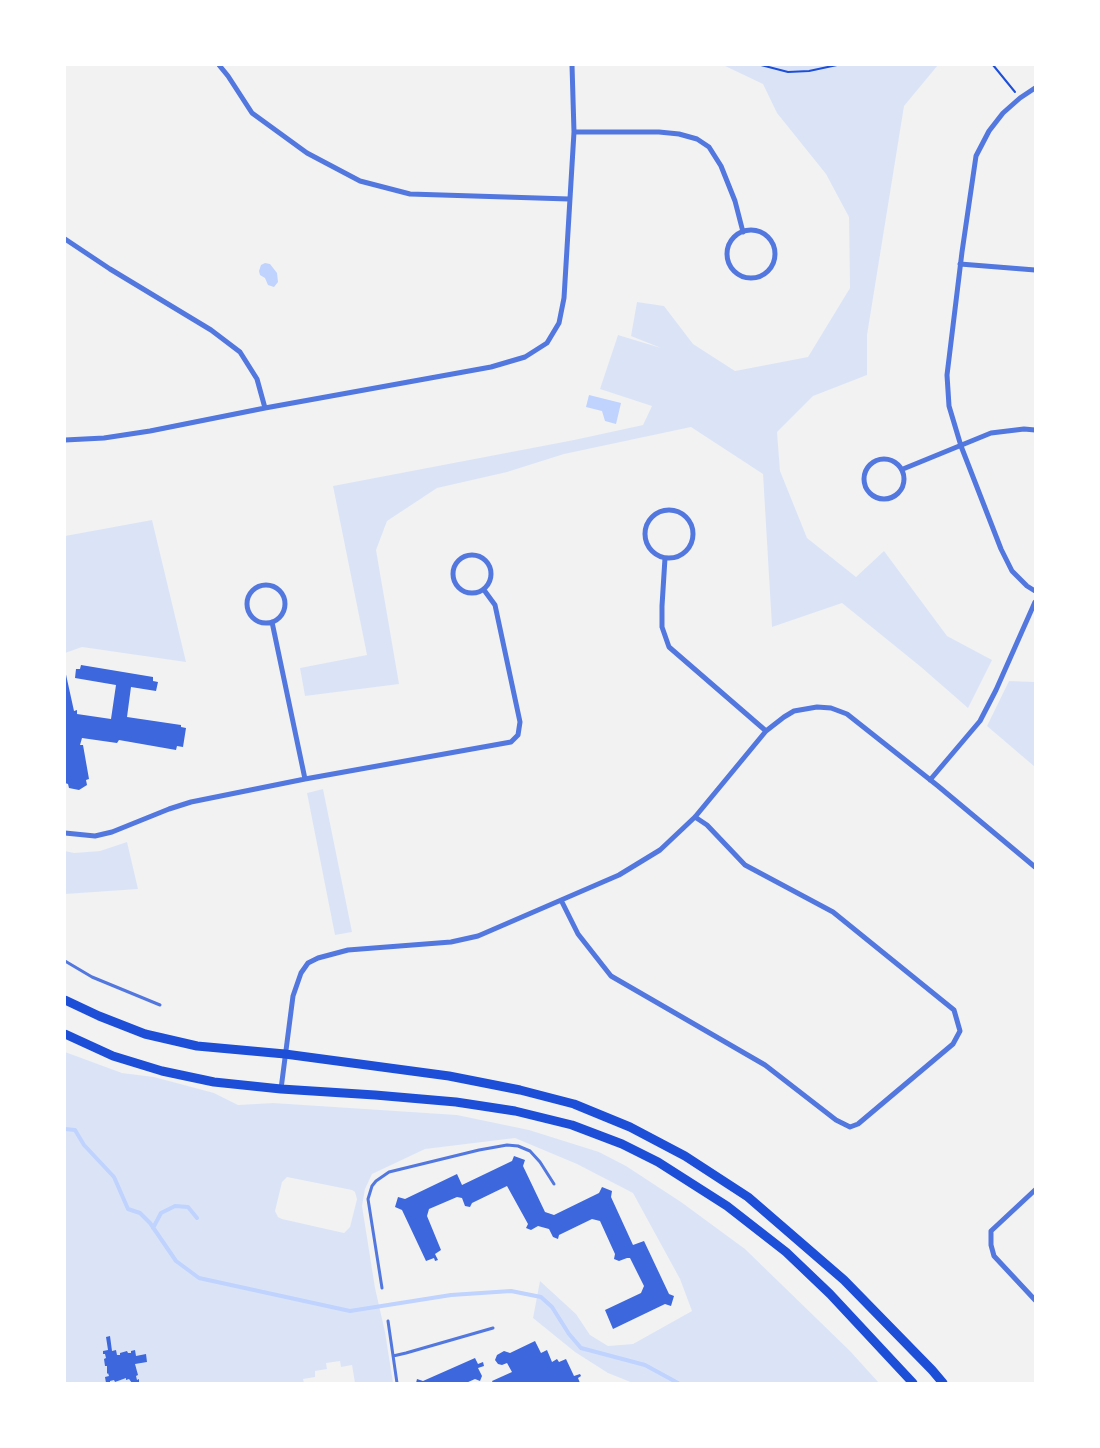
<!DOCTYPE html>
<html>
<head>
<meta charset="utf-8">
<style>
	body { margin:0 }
	#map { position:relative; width:1100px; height:1448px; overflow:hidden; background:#f2f2f2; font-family:Overpass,sans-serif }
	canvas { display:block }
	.frame { position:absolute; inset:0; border:66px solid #fff; pointer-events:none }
</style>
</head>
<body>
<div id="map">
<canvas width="1100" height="1448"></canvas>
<div class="frame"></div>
</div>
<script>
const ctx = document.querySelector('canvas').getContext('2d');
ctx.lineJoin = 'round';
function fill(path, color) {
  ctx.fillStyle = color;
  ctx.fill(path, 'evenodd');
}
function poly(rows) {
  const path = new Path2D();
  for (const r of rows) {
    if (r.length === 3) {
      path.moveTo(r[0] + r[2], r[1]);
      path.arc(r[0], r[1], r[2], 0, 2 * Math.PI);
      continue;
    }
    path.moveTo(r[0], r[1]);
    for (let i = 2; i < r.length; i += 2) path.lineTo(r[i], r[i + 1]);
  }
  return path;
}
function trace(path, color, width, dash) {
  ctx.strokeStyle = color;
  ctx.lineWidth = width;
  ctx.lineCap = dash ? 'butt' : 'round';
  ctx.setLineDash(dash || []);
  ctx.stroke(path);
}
const green = poly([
	[723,65,938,65,904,106,867,335,867,375,813,396,777,432,780,471,807,538,856,577,884,551,947,636,992,660,968,708,921,667,842,603,772,627,763,474,691,427,564,454,507,472,437,488,387,521,376,550,399,684,305,696,300,668,367,655,333,486,574,440,643,425,652,406,600,389,618,335,661,348,631,336,637,302,664,306,693,344,735,371,808,357,850,288,849,217,826,174,777,113,763,84],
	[152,520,186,662,82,647,65,653,65,536],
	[1009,681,1035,682,1035,767,987,726],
	[323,789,352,932,335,935,307,793],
	[127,842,138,889,65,894,65,851,74,853,100,851],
	[65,1052,122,1073,154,1077,214,1093,238,1105,273,1103,457,1115,529,1130,599,1152,626,1166,681,1202,745,1249,850,1351,879,1383,633,1383,608,1373,575,1352,533,1318,540,1281,576,1314,590,1335,608,1346,633,1344,692,1311,680,1279,633,1193,577,1164,515,1138,425,1149,372,1174,365,1189,362,1206,375,1288,385,1332,393,1383,355,1383,352,1365,341,1367,340,1361,326,1363,327,1369,315,1371,315,1377,303,1379,304,1383,65,1383],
	[287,1177,352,1190,355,1192,357,1199,350,1227,344,1233,282,1219,278,1217,275,1211,282,1182]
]);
const water = poly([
	[265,263,270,264,277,273,278,282,274,287,268,285,265,278,260,275,259,271,261,265],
	[589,395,621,403,616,424,605,421,602,411,586,407]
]);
const stream = poly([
	[65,1129,75,1130,84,1145,114,1177,128,1209,140,1213,150,1223,176,1261,199,1278,350,1311,451,1295,511,1291,541,1297,552,1307,569,1334,581,1348,645,1365,678,1383],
	[153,1228,161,1213,175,1206,188,1207,197,1218]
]);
const building = poly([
	[81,665,153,677,153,681,158,682,156,691,131,687,127,717,181,725,181,727,186,728,183,747,177,746,176,750,119,740,117,743,82,738,80,745,83,745,89,779,86,780,87,785,79,790,69,788,68,784,65,783,65,670,74,711,77,710,77,714,111,719,116,685,75,678,76,669,80,669],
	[514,1156,525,1160,523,1166,545,1212,554,1215,599,1193,602,1187,612,1191,611,1197,633,1245,644,1241,669,1294,674,1296,671,1306,665,1304,613,1329,605,1310,641,1293,644,1286,630,1258,627,1258,619,1261,614,1259,615,1254,600,1221,592,1219,559,1235,558,1239,553,1237,549,1229,538,1226,531,1230,526,1228,528,1224,507,1186,472,1203,470,1207,465,1206,462,1198,457,1197,429,1209,427,1216,441,1250,435,1254,438,1260,435,1261,434,1258,426,1261,402,1210,395,1207,398,1197,405,1199,457,1174,462,1185,512,1161],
	[110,1336,112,1351,116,1350,117,1355,120,1355,120,1353,127,1351,128,1353,131,1353,131,1351,135,1350,136,1356,146,1354,147,1362,135,1364,138,1375,136,1376,137,1380,139,1379,139,1383,132,1383,129,1379,126,1380,126,1378,115,1382,114,1380,110,1381,110,1383,106,1383,105,1377,109,1376,108,1373,107,1374,107,1366,105,1366,104,1359,106,1358,105,1354,103,1354,103,1351,108,1350,106,1337],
	[535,1341,541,1353,547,1350,552,1362,557,1359,559,1362,566,1359,574,1376,580,1374,581,1376,578,1378,580,1383,493,1383,492,1381,512,1372,507,1363,502,1365,498,1364,495,1360,497,1355,504,1351,510,1353],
	[475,1358,478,1364,483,1362,484,1366,478,1368,482,1376,480,1381,475,1379,466,1383,416,1383,417,1379,423,1381]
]);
const path = poly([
	[761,65,788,72,809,71,837,65],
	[993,65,1015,92]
]);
const service = poly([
	[65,961,92,977,160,1005],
	[382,1288,368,1199,372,1186,376,1181,389,1172,479,1150,507,1145,518,1146,530,1151,540,1162,554,1184],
	[388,1321,397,1383],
	[393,1356,406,1353,493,1328]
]);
const minor = poly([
	[219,65,228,76,252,113,307,153,360,181,410,194,569,199],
	[1035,88,1020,98,1003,113,989,131,976,156,962,252,947,375,949,406,961,446,1001,549,1012,571,1027,586,1035,591],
	[574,132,659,132,679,134,697,139,709,147,721,166,735,201,743,232],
	[751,254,24],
	[65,239,110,269,211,330,240,352,257,379,265,408],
	[960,264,1035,270],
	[65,440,104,438,150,431,265,408,491,367,525,357,547,343,559,323,564,298,574,132,572,65],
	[884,479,20],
	[903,469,991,433,1024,429,1035,430],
	[669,534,24],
	[472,574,19],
	[665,558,662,606,662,627,669,647,766,731],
	[266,604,19],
	[272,622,305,779],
	[930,780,980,721,996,690,1035,602],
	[65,833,95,836,112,832,169,809,191,802,305,779,511,742,518,735,520,722,495,605,484,590],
	[561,900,578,934,611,976,765,1065,836,1120,850,1127,858,1124,953,1044,960,1031,954,1010,833,912,745,865,707,825,695,817],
	[281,1089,293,996,301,973,308,963,318,958,348,950,451,942,478,936,619,875,660,850,695,817,766,731,784,717,794,711,817,707,831,708,847,714,938,786,1035,867],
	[1035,1190,991,1231,991,1245,994,1256,1035,1300]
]);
const secondary = poly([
	[65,1000,99,1016,145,1034,197,1046,285,1054,449,1076,520,1090,574,1104,630,1127,685,1156,748,1197,844,1280,932,1370,943,1383],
	[65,1034,113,1056,162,1071,214,1082,281,1089,375,1095,456,1102,515,1111,572,1125,622,1144,658,1162,727,1206,786,1252,830,1294,913,1383]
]);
fill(green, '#dbe4f7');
fill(water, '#bfd3fe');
trace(stream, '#bfd3fe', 4);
fill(building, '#3d67dc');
trace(path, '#1d4ed8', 2);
trace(service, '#5277de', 3);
trace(minor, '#5277de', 5);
trace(secondary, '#1d4ed8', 9);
</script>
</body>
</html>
